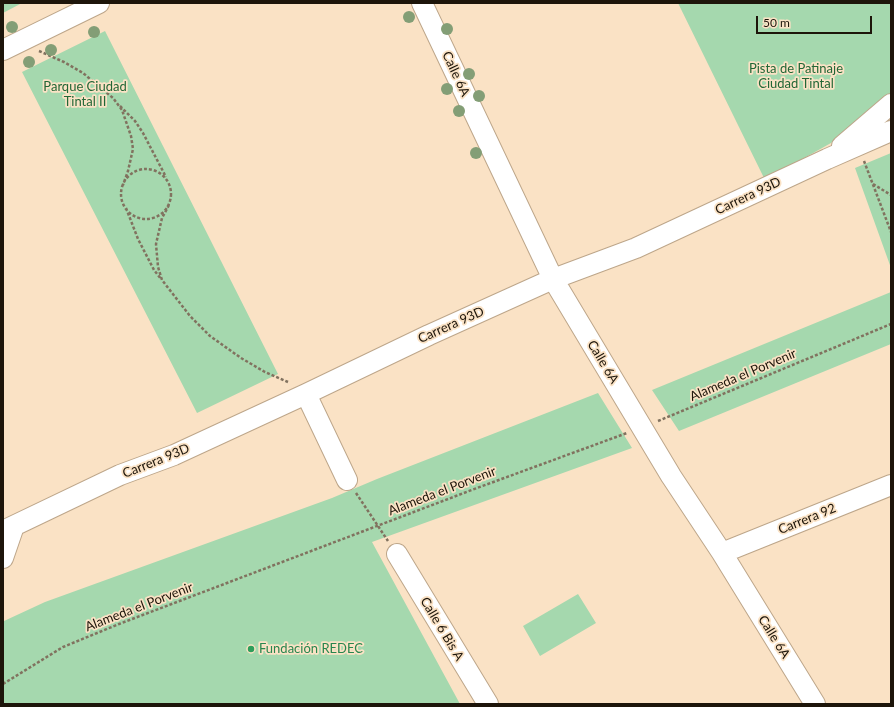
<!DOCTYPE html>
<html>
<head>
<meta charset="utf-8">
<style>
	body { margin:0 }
	#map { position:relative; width:894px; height:707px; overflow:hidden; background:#fae2c5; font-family:Lato,sans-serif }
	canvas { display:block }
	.frame { position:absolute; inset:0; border:4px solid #1d150a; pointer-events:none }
	.scale { position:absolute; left:756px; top:16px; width:116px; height:18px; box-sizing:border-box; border:2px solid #1d150a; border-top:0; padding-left:5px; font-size:12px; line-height:14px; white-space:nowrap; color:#1d150a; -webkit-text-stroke:3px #fae2c5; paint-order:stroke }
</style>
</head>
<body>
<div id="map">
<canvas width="894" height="707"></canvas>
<div class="frame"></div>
<div class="scale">50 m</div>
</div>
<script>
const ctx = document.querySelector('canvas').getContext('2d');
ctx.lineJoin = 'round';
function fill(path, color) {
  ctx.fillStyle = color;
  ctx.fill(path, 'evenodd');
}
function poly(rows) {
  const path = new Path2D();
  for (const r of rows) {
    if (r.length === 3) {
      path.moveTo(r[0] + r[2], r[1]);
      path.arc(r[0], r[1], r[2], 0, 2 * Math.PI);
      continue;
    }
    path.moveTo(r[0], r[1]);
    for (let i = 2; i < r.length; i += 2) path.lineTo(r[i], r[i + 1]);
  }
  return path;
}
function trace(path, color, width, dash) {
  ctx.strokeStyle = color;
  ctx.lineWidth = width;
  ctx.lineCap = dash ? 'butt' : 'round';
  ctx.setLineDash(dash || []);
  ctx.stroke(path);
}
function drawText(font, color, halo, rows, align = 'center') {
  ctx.font = font + ' Lato,sans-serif';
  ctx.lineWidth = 3.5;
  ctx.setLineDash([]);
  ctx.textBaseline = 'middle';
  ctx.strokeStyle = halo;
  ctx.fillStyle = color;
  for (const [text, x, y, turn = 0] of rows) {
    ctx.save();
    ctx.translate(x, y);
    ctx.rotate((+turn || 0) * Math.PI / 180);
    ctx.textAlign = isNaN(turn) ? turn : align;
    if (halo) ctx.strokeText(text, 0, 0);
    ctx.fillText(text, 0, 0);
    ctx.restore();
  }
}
const green = poly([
	[3,3,22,3,3,13],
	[678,3,891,3,891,96,831,143,765,180],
	[105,31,278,374,197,413,22,72],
	[891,153,891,268,855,168],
	[891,292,891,344,679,431,652,390],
	[598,393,632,448,372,542,460,704,3,704,4,621,45,602,332,498,377,479],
	[578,594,596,623,540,656,523,626]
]);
const path = poly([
	[39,51,64,62,83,73,113,98,122,110,131,136,133,149,128,171,123,185],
	[120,106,135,121,143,133,166,177],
	[864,161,891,232],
	[146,194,25],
	[873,184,891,195],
	[169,205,162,218,156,244,158,267,162,280,190,316,210,336,241,358,265,372,288,382],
	[126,208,138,239,154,270,161,279],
	[658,421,891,324],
	[356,493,388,541],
	[3,684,63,647,119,624,477,488,627,433]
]);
const minor = poly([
	[422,3,553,279,671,476,722,553,815,704],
	[3,50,99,3],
	[842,146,891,104],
	[306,394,347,480],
	[3,531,120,475,174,455,306,394,429,335,553,279,636,248,827,159,891,131],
	[722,553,891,485],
	[397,554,488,704],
	[3,558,14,526]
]);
const trees = [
	[409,17],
	[12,27],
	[447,29],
	[94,32],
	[51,50],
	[29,62],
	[469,74],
	[447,89],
	[479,96],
	[459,111],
	[476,153]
];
const markers = [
	[251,649,4,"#2e9e5b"]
];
const parkNames = [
	["Pista de Patinaje",796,69],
	["Ciudad Tintal",796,84],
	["Parque Ciudad",85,87],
	["Tintal II",85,102]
];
const streetNames = [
	["Calle 6A",456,74,65],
	["Carrera 93D",748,196,-25],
	["Carrera 93D",451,325,-24],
	["Calle 6A",603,362,59],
	["Alameda el Porvenir",743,375,-23],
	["Carrera 93D",156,461,-22],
	["Alameda el Porvenir",442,491,-21],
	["Carrera 92",807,519,-22],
	["Alameda el Porvenir",139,607,-21],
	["Calle 6 Bis A",442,629,59],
	["Calle 6A",774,637,58]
];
const leisureNames = [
	["Fundación REDEC",259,649]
];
fill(green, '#a5d8ae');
trace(minor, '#bda68a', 22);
trace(path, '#81725f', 2.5, [3, 2]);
trace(minor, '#fff', 20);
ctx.fillStyle = '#839e76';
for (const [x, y] of trees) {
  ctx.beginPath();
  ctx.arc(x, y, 6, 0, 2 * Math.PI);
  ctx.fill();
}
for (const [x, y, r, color] of markers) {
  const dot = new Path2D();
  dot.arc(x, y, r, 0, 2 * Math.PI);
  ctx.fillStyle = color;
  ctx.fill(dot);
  trace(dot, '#fae2c5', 1.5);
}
drawText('13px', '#216635', '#fae2c5', parkNames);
drawText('13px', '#1d150a', '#fae2c5', streetNames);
drawText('13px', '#27864d', '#fae2c5', leisureNames, 'left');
</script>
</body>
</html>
